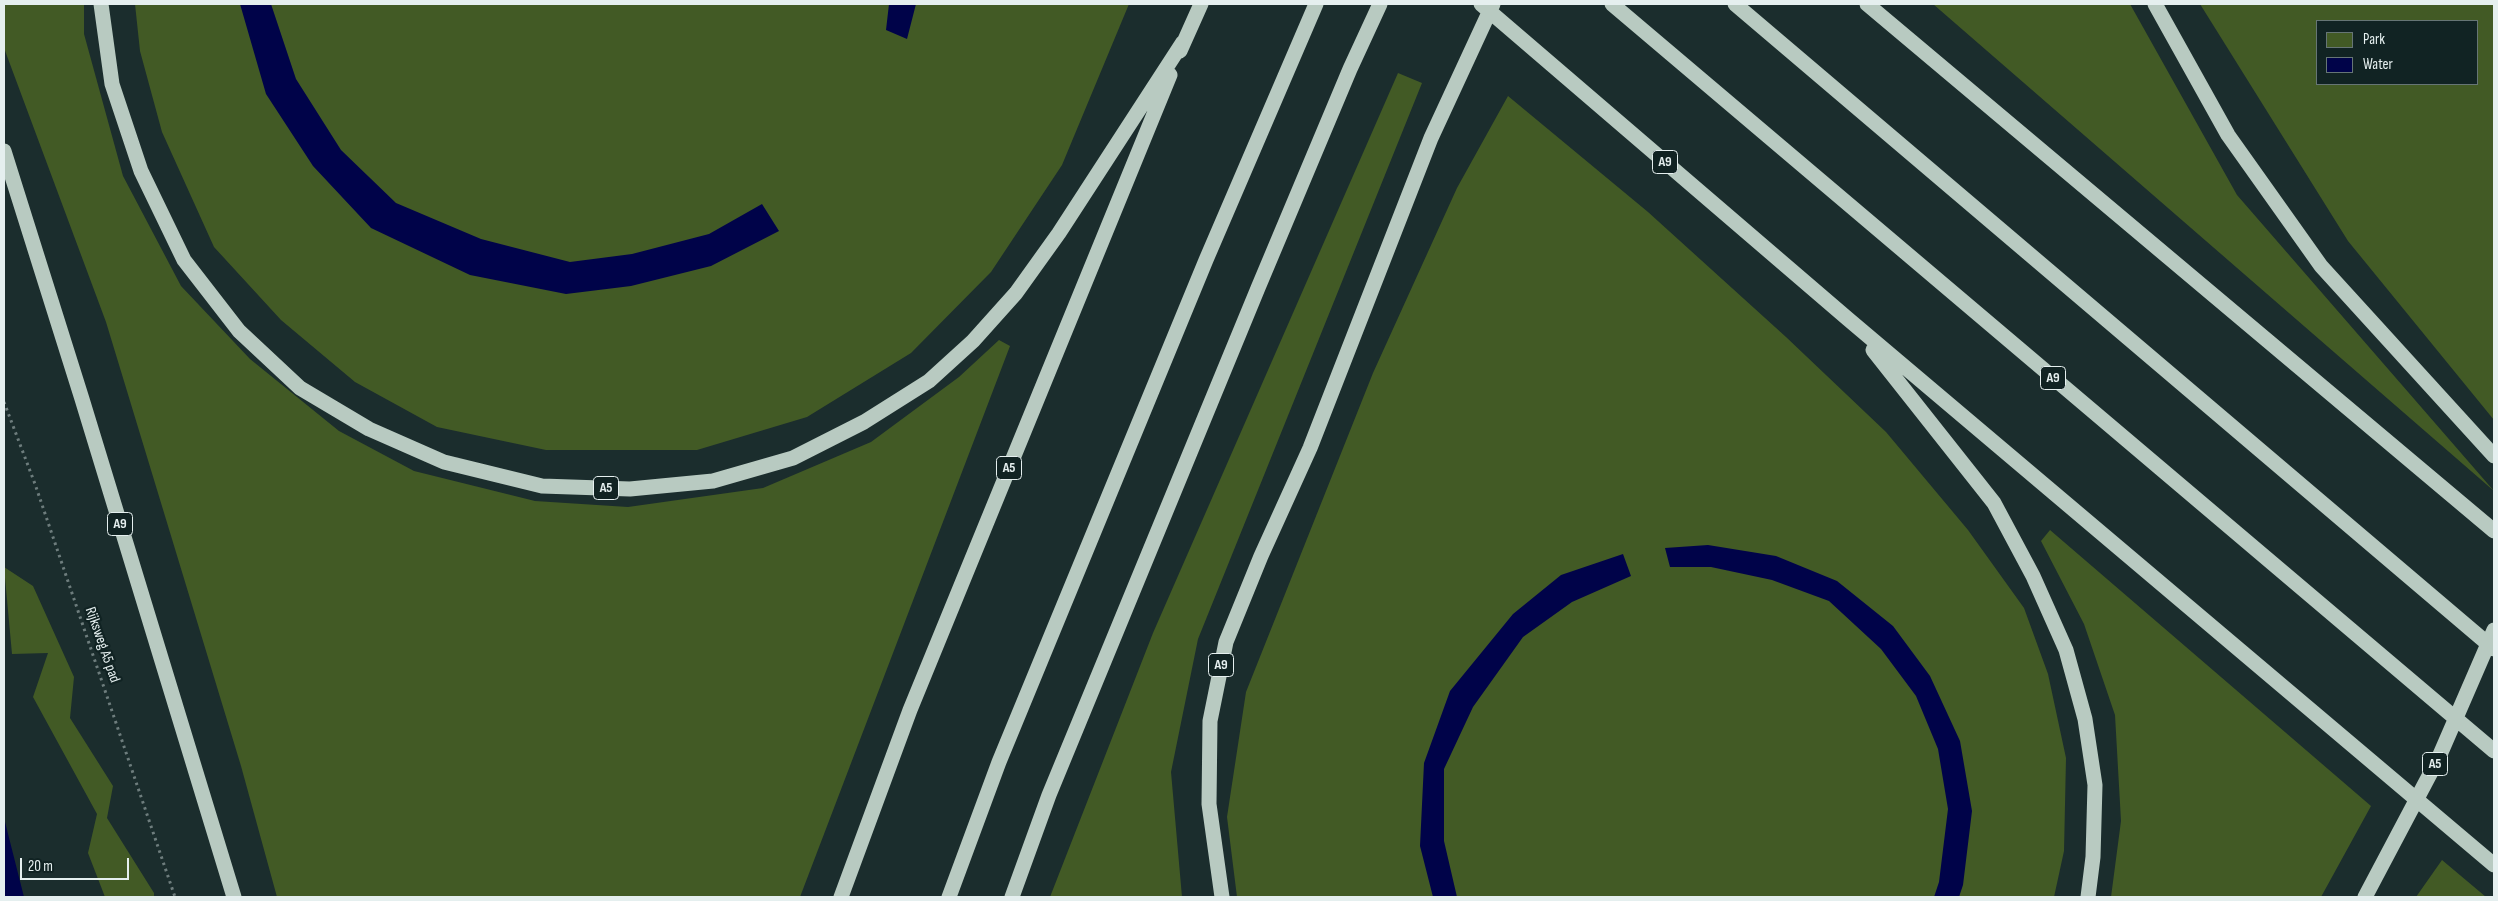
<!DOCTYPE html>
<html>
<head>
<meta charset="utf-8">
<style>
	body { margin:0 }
	#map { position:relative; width:2498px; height:901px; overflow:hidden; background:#1b2d2d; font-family:"Sofia Sans Condensed",sans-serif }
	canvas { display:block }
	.frame { position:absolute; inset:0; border:5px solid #e5efef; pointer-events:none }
	.legend { position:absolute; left:2316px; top:20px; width:162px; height:65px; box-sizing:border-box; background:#112323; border:1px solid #667575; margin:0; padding:6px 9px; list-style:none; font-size:15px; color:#e5efef }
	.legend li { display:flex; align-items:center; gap:10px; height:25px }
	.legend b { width:25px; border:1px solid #667575 }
	.scale { position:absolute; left:20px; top:858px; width:109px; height:22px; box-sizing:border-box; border:2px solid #e5efef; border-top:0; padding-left:6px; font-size:15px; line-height:18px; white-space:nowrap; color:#e5efef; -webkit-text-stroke:4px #112323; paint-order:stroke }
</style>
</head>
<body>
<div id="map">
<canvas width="2498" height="901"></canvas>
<div class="frame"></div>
<ul class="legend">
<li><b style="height:14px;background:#425a25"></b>Park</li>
<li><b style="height:14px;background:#000349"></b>Water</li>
</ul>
<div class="scale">20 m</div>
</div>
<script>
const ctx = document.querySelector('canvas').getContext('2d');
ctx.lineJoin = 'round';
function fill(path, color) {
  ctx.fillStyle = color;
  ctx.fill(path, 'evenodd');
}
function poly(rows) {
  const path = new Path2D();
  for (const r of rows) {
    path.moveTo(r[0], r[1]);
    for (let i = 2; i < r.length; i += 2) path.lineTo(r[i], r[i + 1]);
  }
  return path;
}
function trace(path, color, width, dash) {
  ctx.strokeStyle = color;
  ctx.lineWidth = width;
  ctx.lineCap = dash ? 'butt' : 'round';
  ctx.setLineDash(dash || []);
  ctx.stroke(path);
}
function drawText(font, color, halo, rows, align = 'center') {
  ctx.font = font + ' "Sofia Sans Condensed",sans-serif';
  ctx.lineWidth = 4.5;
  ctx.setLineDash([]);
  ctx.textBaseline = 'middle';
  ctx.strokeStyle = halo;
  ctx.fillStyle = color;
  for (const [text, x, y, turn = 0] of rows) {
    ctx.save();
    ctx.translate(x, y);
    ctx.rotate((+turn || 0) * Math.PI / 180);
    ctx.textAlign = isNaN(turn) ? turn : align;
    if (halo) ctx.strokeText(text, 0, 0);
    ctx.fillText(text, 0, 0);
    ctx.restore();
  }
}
const green = poly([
	[4,4,84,4,84,34,123,176,181,286,250,359,339,431,414,471,535,501,628,507,763,488,871,442,959,377,999,340,1010,346,800,897,277,897,241,766,106,322,4,48],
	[135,4,1129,4,1062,165,991,272,911,353,807,417,697,450,546,450,437,427,355,382,281,320,214,247,162,132,140,51],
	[1933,4,2130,4,2237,195,2494,491],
	[2200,4,2494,4,2494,420,2348,241],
	[2317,21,2477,21,2477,84,2317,84],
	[1398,73,1422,83,1198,639,1171,772,1182,897,1050,897,1153,633],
	[1508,96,1648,212,1786,337,1886,432,1968,530,2024,608,2048,674,2066,758,2064,851,2054,897,1237,897,1227,817,1246,692,1373,373,1457,188],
	[2050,530,2371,806,2321,897,2111,897,2121,821,2115,715,2084,624,2041,541],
	[4,567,33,586,74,677,70,718,113,786,107,818,154,893,154,897,105,897,88,853,97,814,33,697,48,653,12,654],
	[2442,860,2486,897,2416,897]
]);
const water = poly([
	[240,4,271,4,296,79,341,150,396,203,481,239,570,262,632,254,709,234,762,204,779,231,711,266,631,286,566,294,470,275,371,228,313,166,266,94],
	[889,4,916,4,907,39,886,30],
	[1708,545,1776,556,1837,581,1893,626,1930,676,1960,741,1972,811,1963,885,1959,897,1934,897,1939,882,1948,809,1938,749,1916,696,1881,649,1829,601,1772,580,1711,567,1670,567,1665,548],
	[1623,554,1631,576,1572,602,1523,637,1473,707,1444,769,1444,841,1457,897,1433,897,1420,846,1424,763,1450,691,1513,614,1561,575],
	[4,818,24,897,4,897]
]);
const path = poly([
	[4,402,35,484,175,897]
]);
const highway = poly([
	[101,4,112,84,141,171,184,260,239,331,300,388,369,429,444,462,542,486,630,489,713,481,793,458,864,422,929,381,973,341,1016,293,1059,233,1183,42],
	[1481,4,1848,319,2494,865],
	[1612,4,2494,751],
	[1735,4,2494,649],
	[1867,4,2494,531],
	[2155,4,2228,135,2321,266,2494,456],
	[1180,51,1201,4],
	[4,151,82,399,234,897],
	[1873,350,1994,503,2033,576,2066,650,2085,719,2095,785,2093,857,2088,897],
	[841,897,910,710,1170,75],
	[949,897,999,762,1206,260,1316,4],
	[1012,897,1049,795,1258,288,1350,69,1380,4],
	[1222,897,1209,804,1210,721,1226,642,1261,556,1310,448,1431,138,1493,4],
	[2365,897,2439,757,2494,630]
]);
const shields = [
	[1665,162,25],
	[2053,378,25],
	[1009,468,25],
	[606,488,25],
	[120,524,25],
	[1221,665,25],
	[2435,764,25]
];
const shieldNames = [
	["A9",1665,162],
	["A9",2053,378],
	["A5",1009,468],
	["A5",606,488],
	["A9",120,524],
	["A9",1221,665],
	["A5",2435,764]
];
const streetNames = [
	["Rijksweg A5 pad",102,645,71]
];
fill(green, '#425a25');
fill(water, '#000349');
trace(path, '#6e7d7d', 3, [2.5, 4]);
trace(highway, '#b8cac1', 15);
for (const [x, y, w] of shields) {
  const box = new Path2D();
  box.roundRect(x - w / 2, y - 11.5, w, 23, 4);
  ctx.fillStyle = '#112323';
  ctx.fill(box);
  trace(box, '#e5efef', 1);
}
drawText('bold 14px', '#e5efef', null, shieldNames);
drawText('15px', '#e5efef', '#112323', streetNames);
</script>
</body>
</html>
